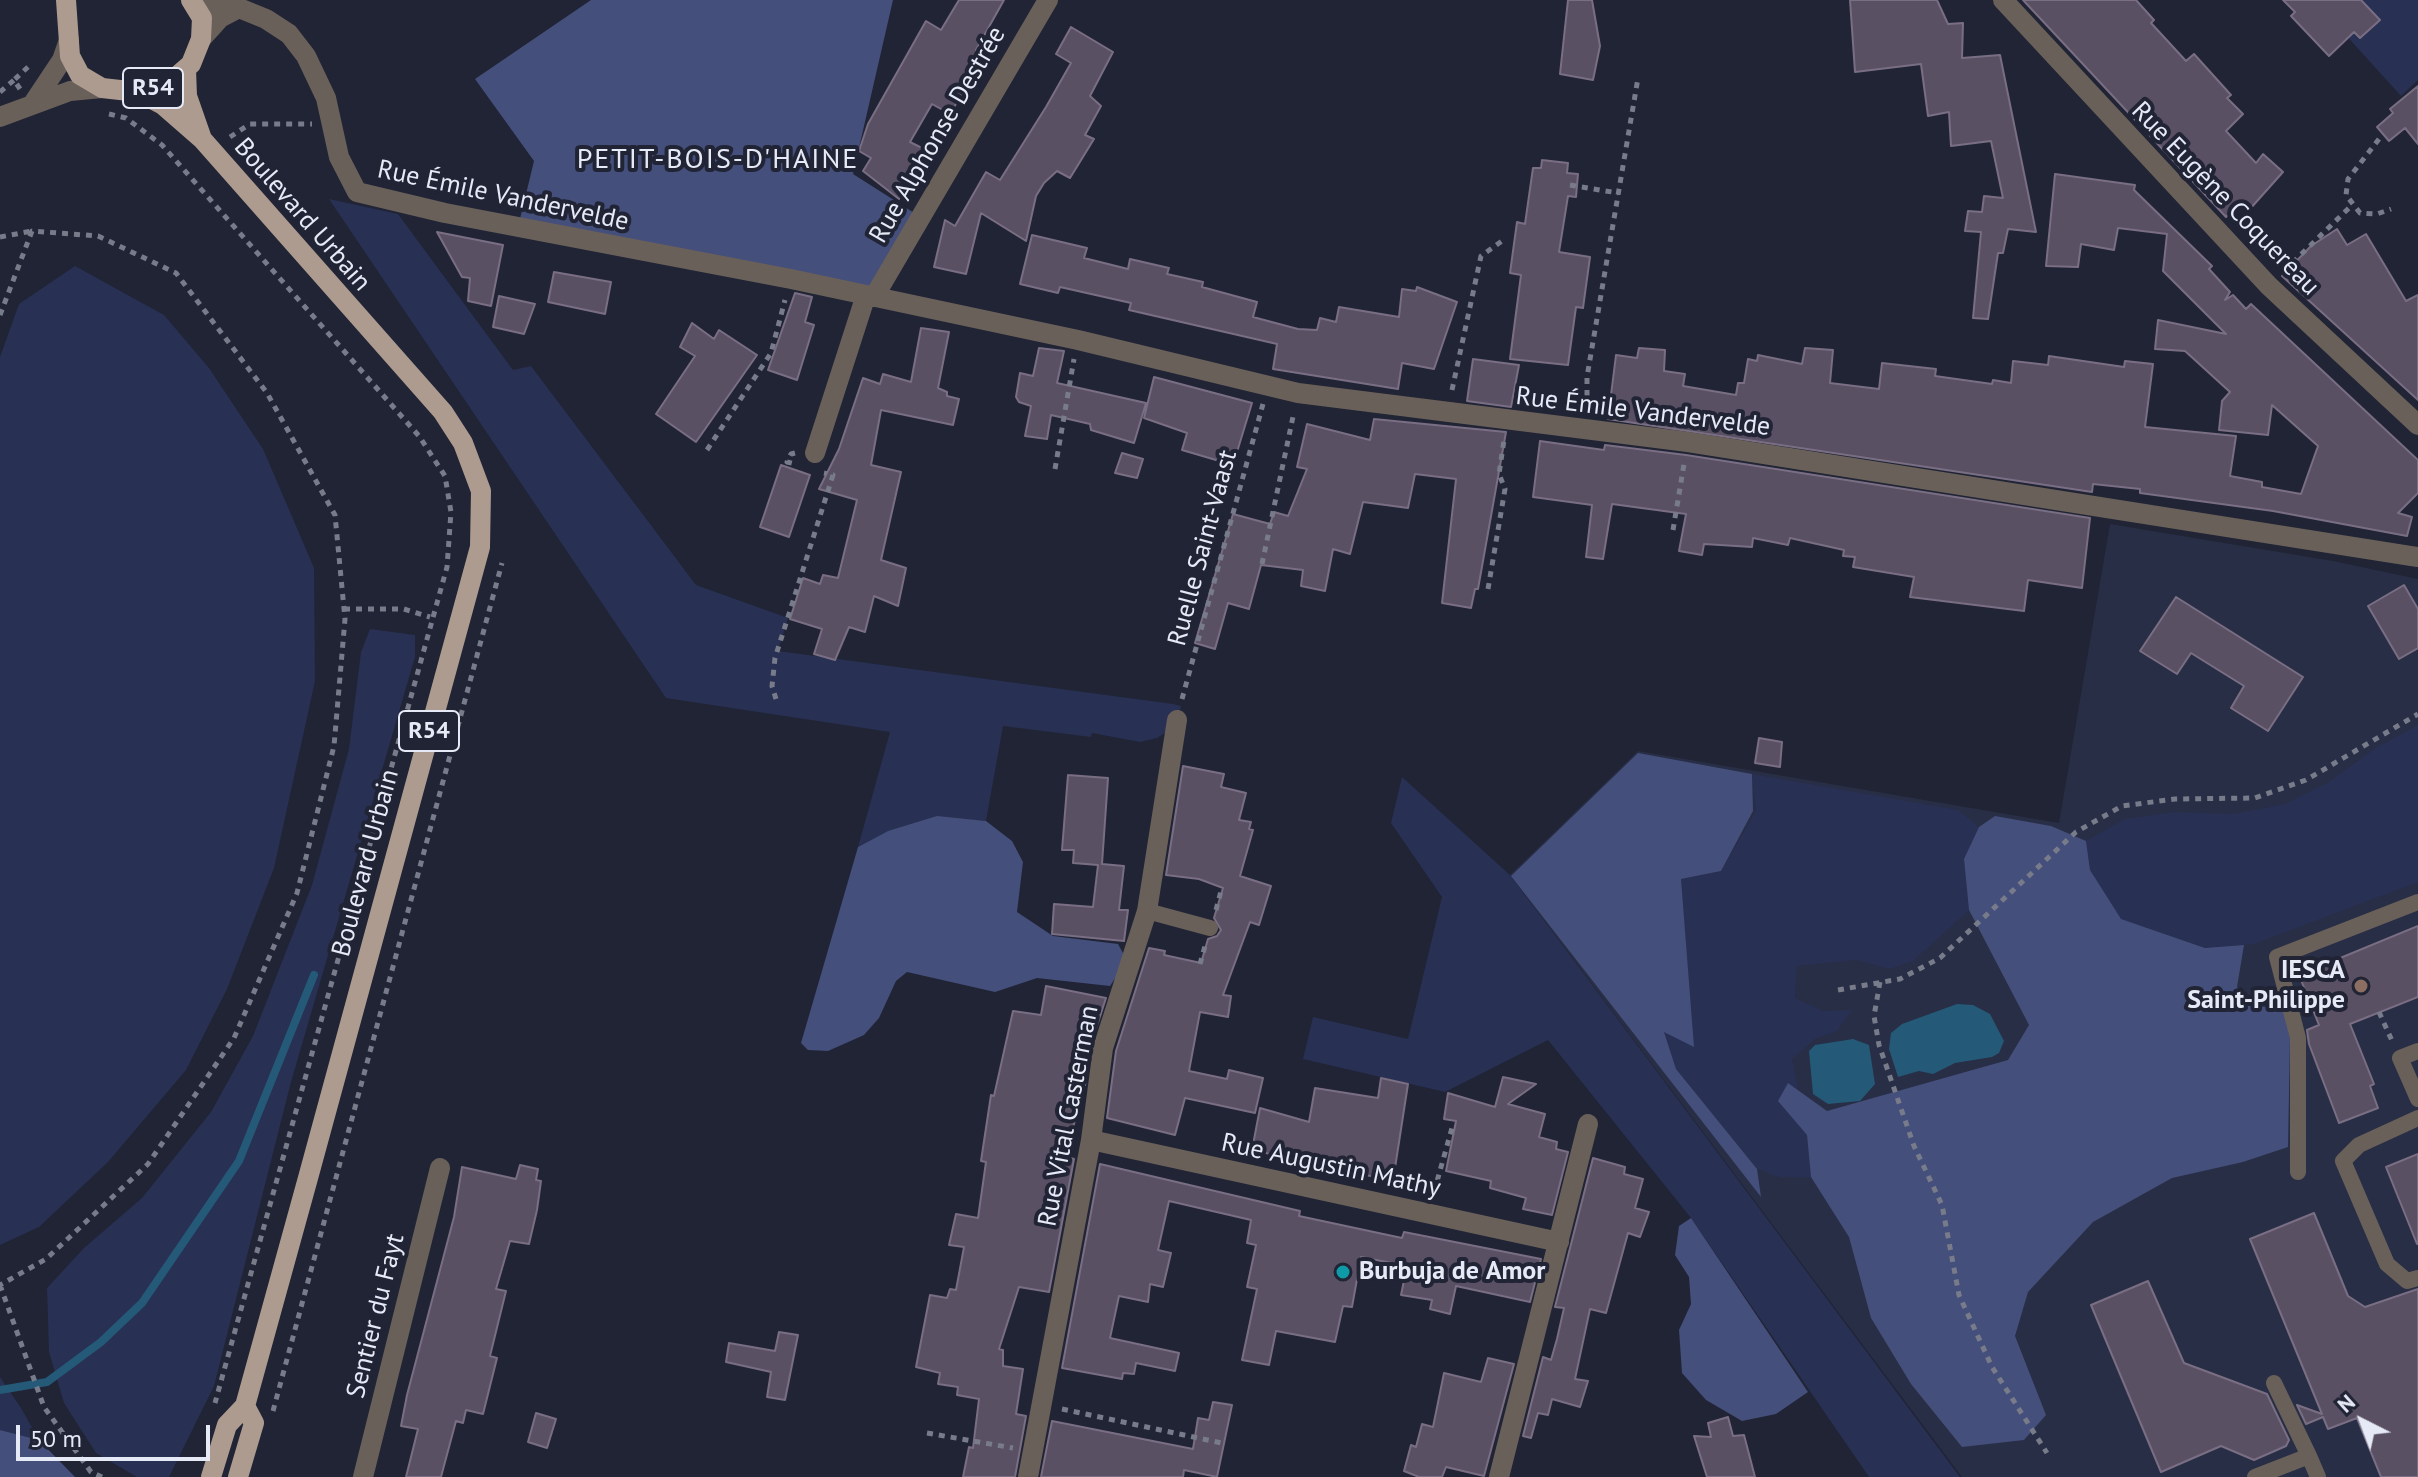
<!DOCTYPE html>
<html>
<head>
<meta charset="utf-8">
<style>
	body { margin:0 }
	#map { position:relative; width:2418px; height:1477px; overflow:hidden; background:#202435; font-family:"PT Sans",sans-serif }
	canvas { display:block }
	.north { position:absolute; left:2322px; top:1381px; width:80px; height:80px; -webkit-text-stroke:6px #202435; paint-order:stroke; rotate:318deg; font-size:22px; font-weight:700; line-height:32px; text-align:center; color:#e6eaf6 }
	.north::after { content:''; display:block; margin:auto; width:28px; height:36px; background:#e6eaf6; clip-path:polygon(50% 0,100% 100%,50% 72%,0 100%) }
	.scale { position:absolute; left:16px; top:1425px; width:194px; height:36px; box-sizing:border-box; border:4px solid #e6eaf6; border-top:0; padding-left:10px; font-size:24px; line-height:28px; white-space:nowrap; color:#e6eaf6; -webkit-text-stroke:6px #202435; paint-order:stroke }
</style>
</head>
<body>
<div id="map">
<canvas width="2418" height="1477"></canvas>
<div class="north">N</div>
<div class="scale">50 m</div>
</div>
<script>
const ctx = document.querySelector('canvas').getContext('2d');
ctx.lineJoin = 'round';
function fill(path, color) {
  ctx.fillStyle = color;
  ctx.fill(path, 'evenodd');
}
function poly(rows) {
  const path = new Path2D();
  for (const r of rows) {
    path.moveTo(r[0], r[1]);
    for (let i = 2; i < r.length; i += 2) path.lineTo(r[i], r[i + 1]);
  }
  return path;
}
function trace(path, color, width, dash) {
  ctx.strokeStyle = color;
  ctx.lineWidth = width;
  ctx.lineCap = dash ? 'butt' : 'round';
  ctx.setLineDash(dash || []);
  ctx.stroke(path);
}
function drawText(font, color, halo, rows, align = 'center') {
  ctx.font = font + ' "PT Sans",sans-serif';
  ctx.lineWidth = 8;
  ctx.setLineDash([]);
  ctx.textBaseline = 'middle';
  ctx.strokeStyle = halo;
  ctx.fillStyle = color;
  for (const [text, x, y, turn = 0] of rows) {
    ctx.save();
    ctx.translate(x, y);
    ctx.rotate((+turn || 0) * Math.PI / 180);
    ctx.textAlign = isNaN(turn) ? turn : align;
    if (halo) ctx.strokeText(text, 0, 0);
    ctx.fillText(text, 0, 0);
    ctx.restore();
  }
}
const built = poly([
	[2110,524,2333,561,2418,579,2418,1477,1962,1477,1510,875,1638,751,2059,823]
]);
const green = poly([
	[2314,0,2418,0,2418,80,2401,96],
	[329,199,398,214,513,370,531,366,696,585,788,618,778,651,1173,704,1181,706,1176,726,1157,738,1140,742,1092,733,1091,737,1003,726,986,821,963,819,888,831,858,847,890,732,666,698],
	[75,266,164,315,209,368,263,449,314,568,315,681,274,868,227,989,186,1070,108,1162,39,1227,0,1245,0,357,19,304],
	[370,629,415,635,415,657,291,1082,214,1386,169,1477,137,1477,96,1453,64,1403,49,1352,47,1288,84,1248,142,1198,211,1112,253,1036,312,885,349,749,361,652],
	[2418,725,2418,882,2254,944,2205,948,2120,919,2090,870,2086,841,2125,819,2175,812,2233,814,2285,804,2329,782,2377,747],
	[1752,774,1958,810,1979,827,1964,859,1969,910,1913,961,1890,969,1856,960,1797,966,1795,998,1823,1011,1852,1010,1837,1031,1815,1039,1792,1059,1798,1090,1788,1083,1807,1135,1811,1177,1779,1177,1757,1169,1676,1069,1664,1031,1693,1046,1681,879,1721,871,1756,811],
	[1402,777,1510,875,1960,1477,1869,1477,1691,1218,1548,1040,1445,1092,1303,1059,1313,1017,1408,1039,1442,897,1391,823],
	[0,1377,21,1408,39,1440,0,1430]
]);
const forest = poly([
	[591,0,893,0,853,174,919,216,874,297,518,227,534,161,475,79],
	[1638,753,1752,774,1753,811,1721,871,1681,879,1694,1047,1664,1032,1676,1069,1757,1169,1761,1197,1511,876],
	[937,816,986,821,1012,841,1023,862,1017,912,1053,936,1118,944,1123,953,1122,968,1110,986,1037,978,995,992,907,972,896,981,879,1018,864,1035,828,1051,808,1050,801,1043,858,847,888,831],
	[1995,816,2051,826,2086,841,2090,870,2121,919,2205,948,2244,945,2237,987,2257,1006,2284,1009,2290,1039,2288,1147,2243,1162,2172,1178,2093,1222,2028,1292,2015,1336,2046,1415,2024,1440,1962,1447,1911,1384,1871,1318,1849,1237,1811,1177,1807,1135,1778,1101,1788,1083,1827,1111,2008,1060,2029,1025,1969,910,1964,859,1979,827],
	[1691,1218,1808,1392,1776,1414,1742,1421,1706,1400,1682,1373,1679,1330,1691,1304,1689,1277,1675,1255,1679,1226],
	[0,1430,39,1440,75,1477,0,1477]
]);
const water = poly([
	[1957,1004,1973,1005,1990,1014,2004,1041,1999,1053,1992,1057,1955,1063,1933,1074,1919,1071,1898,1077,1889,1049,1891,1033,1902,1024],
	[1853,1039,1869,1045,1875,1084,1860,1101,1828,1104,1813,1094,1809,1051,1815,1045]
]);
const stream = poly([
	[0,1390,47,1382,101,1342,142,1303,239,1161,314,975]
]);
const building = poly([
	[959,0,1004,0,976,50,985,55,950,114,932,104,910,142,928,151,899,199,863,171,871,158,859,151,868,124,926,21,941,30,959,0],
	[1568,0,1592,0,1600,46,1593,80,1560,74,1568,0],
	[1850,0,1937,0,1948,24,1963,23,1962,58,2000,55,2036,232,2008,229,2003,253,1998,253,1988,319,1973,318,1981,232,1965,231,1968,211,1982,212,1984,196,2003,198,1991,141,1951,146,1949,112,1928,116,1921,64,1855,72,1850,0],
	[2023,0,2136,0,2154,20,2151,23,2186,61,2194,54,2231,95,2227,98,2243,114,2226,131,2256,163,2263,154,2283,172,2250,209,2240,201,2226,217,2023,0],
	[2283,0,2361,0,2380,20,2360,38,2354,32,2329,56,2291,16,2295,12,2283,0],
	[1071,27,1113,52,1090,96,1101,106,1085,135,1094,139,1070,178,1057,171,1044,183,1036,196,1026,241,981,213,966,274,934,267,945,220,955,226,986,172,1000,180,1046,107,1071,63,1056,54,1071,27],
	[2418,86,2418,144,2405,128,2389,141,2377,127,2393,113,2390,109,2418,86],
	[1542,160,1568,163,1567,173,1578,174,1576,197,1568,196,1559,252,1590,257,1583,308,1576,307,1568,365,1510,359,1521,275,1510,273,1517,222,1525,224,1533,168,1541,168,1542,160],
	[2055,174,2135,185,2134,190,2212,266,2209,269,2230,292,2225,300,2233,295,2246,309,2251,304,2418,460,2418,493,2398,513,2412,517,2407,536,2273,511,2140,493,2140,489,2093,484,2092,492,1608,419,1616,355,1637,358,1639,348,1665,350,1664,371,1685,374,1683,386,1736,395,1738,383,1744,383,1748,359,1757,361,1758,355,1802,364,1805,348,1833,350,1830,383,1879,389,1882,363,1936,369,1935,376,1992,384,1993,380,2011,383,2013,361,2048,365,2049,356,2124,367,2125,361,2153,364,2145,427,2236,436,2230,476,2262,482,2262,487,2301,494,2318,446,2272,405,2268,435,2219,430,2222,401,2230,392,2185,351,2155,349,2158,320,2226,334,2163,271,2167,234,2118,228,2114,250,2081,244,2078,267,2046,266,2055,174],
	[2337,229,2347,245,2366,234,2406,301,2418,295,2418,400,2282,276,2311,246,2337,229],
	[437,232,503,245,491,306,468,301,470,278,462,277,437,232],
	[1032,235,1087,248,1084,258,1128,269,1130,259,1169,268,1167,274,1203,282,1202,287,1257,302,1253,317,1298,329,1317,330,1320,318,1336,322,1339,307,1399,317,1402,289,1416,291,1417,287,1457,302,1434,369,1402,363,1398,389,1273,369,1277,344,1129,310,1131,303,1060,287,1058,293,1020,284,1032,235],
	[554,272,611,282,605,314,548,302,554,272],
	[795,293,812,297,805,322,814,325,797,380,768,370,795,293],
	[499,296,535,304,524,334,493,327,499,296],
	[692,323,714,339,719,330,757,355,696,442,656,414,695,356,680,347,692,323],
	[921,328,949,332,938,388,947,392,947,396,959,399,953,425,881,410,871,465,901,472,881,560,906,568,898,606,874,596,865,632,849,627,835,660,814,654,822,629,790,619,803,578,820,584,823,575,838,578,857,500,819,489,839,449,863,378,880,384,883,374,911,382,921,328],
	[1039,348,1064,351,1057,383,1146,403,1134,443,1091,430,1090,424,1051,415,1047,439,1025,436,1031,406,1019,402,1016,397,1020,373,1033,376,1039,348],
	[1473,359,1519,365,1511,407,1467,401,1473,359],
	[1154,377,1252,403,1233,465,1182,450,1187,433,1144,418,1154,377],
	[1374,419,1506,432,1478,589,1475,589,1471,608,1442,603,1456,479,1415,474,1408,508,1363,502,1350,554,1333,549,1325,591,1301,586,1303,570,1261,565,1249,609,1228,603,1215,649,1195,643,1233,514,1270,524,1274,512,1288,516,1307,469,1297,467,1307,424,1370,440,1374,419],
	[1540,441,1604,450,1605,445,1686,455,2090,518,2082,588,2028,580,2024,611,1910,597,1914,577,1853,567,1855,557,1843,556,1844,550,1790,538,1788,545,1753,538,1752,547,1704,544,1702,555,1679,551,1686,514,1612,504,1603,559,1586,557,1592,505,1533,497,1540,441],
	[1122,453,1143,459,1137,478,1115,473,1122,453],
	[781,465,810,475,789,537,760,527,781,465],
	[2404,585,2418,609,2418,648,2399,659,2368,606,2404,585],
	[2176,597,2303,677,2268,731,2231,708,2244,686,2191,653,2177,674,2140,651,2176,597],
	[1759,738,1782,742,1780,767,1755,763,1759,738],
	[1183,766,1224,774,1221,787,1246,793,1239,820,1251,822,1249,829,1253,830,1240,876,1271,886,1259,925,1250,922,1223,995,1231,996,1228,1017,1200,1012,1189,1071,1227,1079,1229,1070,1263,1078,1255,1113,1185,1098,1175,1135,1107,1118,1116,1051,1149,948,1165,951,1164,955,1201,963,1208,939,1217,936,1221,930,1214,918,1223,888,1199,879,1166,875,1183,766],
	[1068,775,1108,778,1102,864,1124,866,1119,910,1128,910,1124,941,1052,934,1054,904,1093,907,1098,865,1073,863,1074,850,1062,850,1068,775],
	[2418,926,2418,997,2350,1024,2374,1084,2370,1086,2378,1108,2339,1123,2309,1044,2307,1030,2319,1025,2299,975,2418,926],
	[1046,986,1106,998,1091,1044,1085,1085,1083,1082,1067,1157,1074,1159,1049,1292,1019,1287,999,1349,1003,1350,1003,1366,1023,1369,1016,1414,1026,1416,1015,1477,963,1477,969,1447,973,1448,979,1399,957,1395,958,1387,938,1384,940,1373,916,1367,930,1295,947,1298,950,1289,956,1290,964,1247,949,1245,956,1214,978,1218,986,1162,981,1161,991,1095,994,1096,1013,1011,1041,1015,1046,986],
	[1503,1077,1536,1084,1508,1104,1545,1114,1539,1137,1557,1142,1556,1149,1568,1152,1552,1215,1523,1209,1526,1198,1490,1188,1491,1181,1446,1171,1456,1121,1444,1119,1448,1093,1495,1107,1503,1077],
	[1381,1078,1408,1084,1393,1181,1252,1150,1260,1108,1309,1122,1315,1088,1378,1098,1381,1078],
	[2418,1154,2418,1244,2417,1244,2386,1167,2418,1154],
	[1593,1158,1625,1167,1624,1174,1643,1179,1635,1208,1649,1212,1640,1237,1628,1233,1606,1313,1590,1309,1575,1379,1588,1381,1580,1407,1552,1399,1548,1415,1538,1413,1531,1438,1523,1436,1543,1357,1551,1360,1557,1339,1564,1308,1555,1307,1593,1158],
	[1100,1164,1300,1211,1299,1216,1402,1238,1404,1232,1541,1259,1530,1302,1456,1286,1450,1314,1430,1309,1432,1300,1401,1295,1407,1266,1361,1257,1352,1307,1343,1306,1335,1342,1276,1331,1269,1365,1242,1360,1257,1289,1247,1287,1256,1245,1247,1243,1251,1220,1169,1201,1158,1250,1171,1253,1163,1287,1150,1284,1148,1302,1119,1296,1110,1338,1179,1353,1175,1371,1136,1363,1134,1374,1123,1373,1122,1379,1062,1368,1100,1164],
	[520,1165,538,1169,536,1180,541,1181,537,1210,529,1244,510,1241,496,1289,506,1291,490,1356,497,1358,483,1414,466,1410,463,1423,456,1421,441,1477,406,1477,418,1429,401,1426,407,1395,454,1217,462,1167,516,1179,520,1165],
	[2314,1213,2348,1296,2365,1307,2418,1289,2418,1477,2381,1477,2357,1418,2328,1429,2323,1417,2306,1424,2297,1405,2322,1414,2250,1239,2314,1213],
	[2148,1281,2184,1363,2267,1394,2289,1440,2286,1446,2254,1460,2221,1446,2161,1472,2091,1305,2148,1281],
	[779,1332,798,1335,785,1400,767,1397,771,1372,726,1362,729,1343,775,1351,779,1332],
	[1488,1358,1514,1364,1484,1476,1446,1467,1442,1477,1419,1477,1404,1471,1411,1445,1416,1447,1422,1424,1433,1427,1444,1373,1481,1382,1488,1358],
	[1213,1402,1232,1405,1217,1477,1184,1470,1183,1477,1041,1477,1052,1421,1193,1449,1198,1418,1209,1420,1213,1402],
	[536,1413,556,1419,547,1448,528,1442,536,1413],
	[1728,1417,1733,1436,1744,1435,1755,1477,1707,1477,1694,1436,1711,1437,1708,1423,1728,1417]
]);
const path = poly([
	[20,89,14,80,28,67],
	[0,92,14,80],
	[109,114,126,118,162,145,419,436,445,476,451,512,447,567,215,1403],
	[230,137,250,124,312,124],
	[2379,139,2348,179,2346,195,2360,213,2377,214,2391,209],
	[1570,185,1618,193],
	[0,237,32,231],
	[2284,271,2351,206],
	[0,315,32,231,98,236,176,273,267,393,335,515,345,619,334,746,297,893,234,1038,148,1164,46,1259,0,1285],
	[1452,390,1481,256,1502,241],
	[1587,408,1587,377,1638,78],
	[707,450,771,353,785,300],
	[795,453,791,454,787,462,795,464],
	[1055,469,1074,359],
	[1673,530,1684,464],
	[1262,564,1294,412],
	[1488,589,1505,489,1499,474,1504,440],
	[344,609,404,609,430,617],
	[776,699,772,686,775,658,833,475,824,473],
	[1182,699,1263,404],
	[1216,910,1221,891],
	[1200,964,1205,946],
	[1880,982,1874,1016,1879,1045,1914,1146,1942,1205,1959,1295,1992,1367,2047,1453],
	[1838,990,1900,979,1940,958,2076,832,2122,806,2175,799,2255,798,2306,780,2418,714],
	[2379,1012,2393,1043],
	[1434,1192,1452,1128],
	[0,1285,44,1407,91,1472,102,1477],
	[1062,1409,1226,1444],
	[273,1411,502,563],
	[927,1433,1013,1448]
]);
const service = poly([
	[1147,911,1210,928],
	[2418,1051,2400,1058,2418,1099],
	[2418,1118,2359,1145,2343,1161,2387,1264,2407,1281,2418,1278],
	[2298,1172,2298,1038,2277,957,2418,902],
	[2274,1383,2309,1456],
	[2255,1477,2309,1456,2318,1477]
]);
const minor = poly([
	[192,0,239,8,266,19,289,34,306,56,326,98,339,157,357,192,445,213,791,279,1078,340,1298,393,1688,442,2418,557],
	[201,39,220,18,239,8],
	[874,297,1048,0],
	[815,453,866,295],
	[1091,1140,1559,1242],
	[363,1477,440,1168],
	[1028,1477,1091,1140,1103,1048,1147,911,1177,720],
	[1499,1477,1588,1124]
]);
const tertiary = poly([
	[2003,0,2269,286,2418,425],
	[34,102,62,60,69,40],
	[0,117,70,91,102,88]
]);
const primary = poly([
	[66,0,70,56,80,75,102,88,138,92,168,84,191,64,201,39,202,18,191,0],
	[186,69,187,96,202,139],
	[138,92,163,105,202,139,443,412,463,443,481,491,480,547,308,1178,245,1406,227,1425,211,1477],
	[238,1477,254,1423,245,1406]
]);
const markers = [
	[2361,986,8,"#8d6e63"],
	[1343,1272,8,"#0f9aa8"]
];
const shields = [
	[153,88,60],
	[429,731,60]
];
const shieldNames = [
	["R54",153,88],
	["R54",429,731]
];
const streetNames = [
	["Rue Alphonse Destrée",938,135,-60],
	["Rue Émile Vandervelde",503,196,12],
	["Rue Eugène Coquereau",2225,199,46],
	["Boulevard Urbain",302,215,49],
	["Rue Émile Vandervelde",1643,412,7],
	["Ruelle Saint-Vaast",1203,548,-75],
	["Boulevard Urbain",366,863,-75],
	["Rue Vital Casterman",1069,1116,-79],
	["Rue Augustin Mathy",1331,1166,12],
	["Sentier du Fayt",376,1316,-76]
];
const poiNames = [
	["IESCA",2345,971],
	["Saint-Philippe",2345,1001],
	["Burbuja de Amor",1359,1272,"left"]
];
const neighbourhoodNames = [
	["PETIT-BOIS-D'HAINE",718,160]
];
fill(built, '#282e45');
fill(green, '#283053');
fill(forest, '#444f7b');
fill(water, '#245977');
trace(stream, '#245977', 8);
fill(building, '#5a5063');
trace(building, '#796e83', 2);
trace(path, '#777b8a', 5, [6, 6]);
trace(service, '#6a605a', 16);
trace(minor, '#6a605a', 20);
trace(tertiary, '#6a605a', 20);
trace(primary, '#ae9b8f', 20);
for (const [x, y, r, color] of markers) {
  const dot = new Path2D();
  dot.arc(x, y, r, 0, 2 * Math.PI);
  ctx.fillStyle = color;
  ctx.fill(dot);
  trace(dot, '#202435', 3);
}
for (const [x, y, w] of shields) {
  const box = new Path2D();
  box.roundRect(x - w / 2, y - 20, w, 40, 6);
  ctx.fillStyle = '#202435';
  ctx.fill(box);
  trace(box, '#e6eaf6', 2);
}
drawText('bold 24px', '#e6eaf6', null, shieldNames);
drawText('26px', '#e6eaf6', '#202435', streetNames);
drawText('bold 26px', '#e6eaf6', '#202435', poiNames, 'right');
ctx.letterSpacing = '2px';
drawText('28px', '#e6eaf6', '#202435', neighbourhoodNames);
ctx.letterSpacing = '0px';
</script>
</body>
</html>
